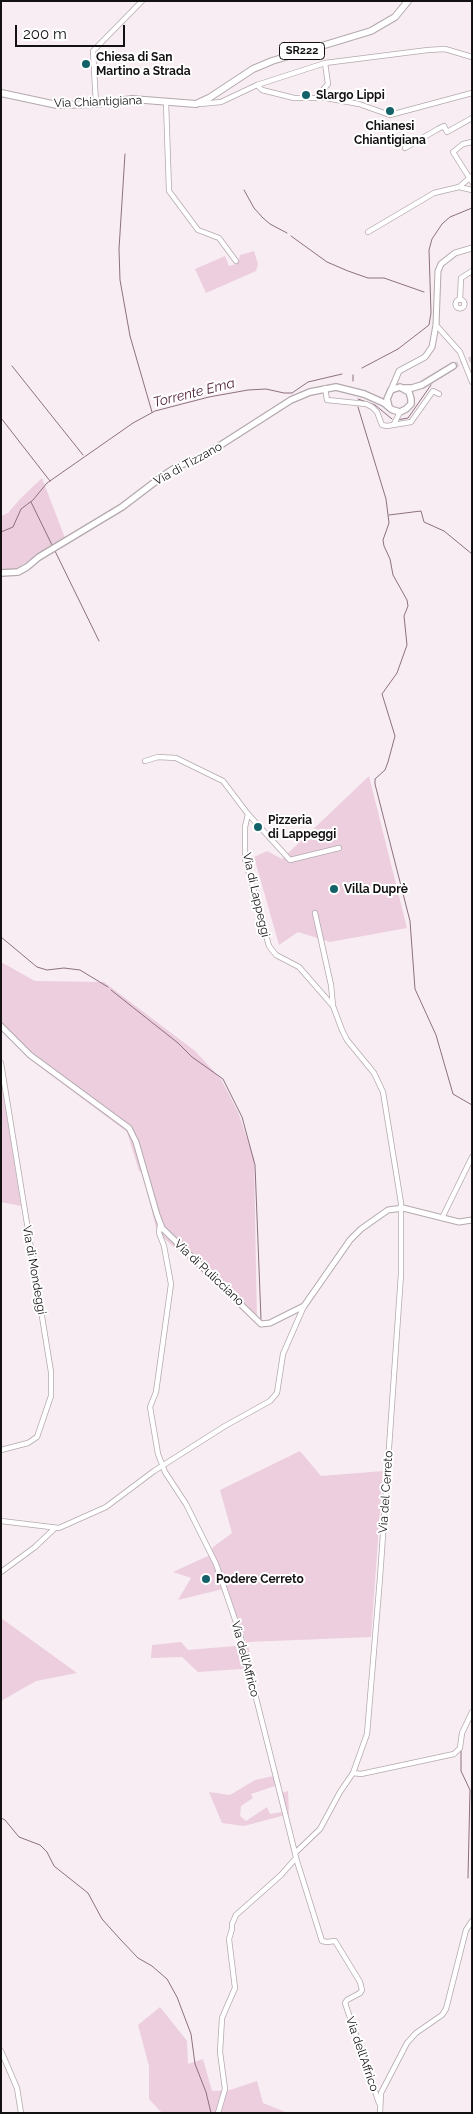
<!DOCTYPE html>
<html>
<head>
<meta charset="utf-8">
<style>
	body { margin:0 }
	#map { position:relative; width:473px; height:2114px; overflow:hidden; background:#f8edf3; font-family:Raleway,sans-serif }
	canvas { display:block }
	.frame { position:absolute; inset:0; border:2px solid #141112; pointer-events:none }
	.scale { position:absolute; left:15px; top:25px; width:110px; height:22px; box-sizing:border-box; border:2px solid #141112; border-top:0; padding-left:6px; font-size:15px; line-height:18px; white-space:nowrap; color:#141112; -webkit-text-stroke:4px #fff; paint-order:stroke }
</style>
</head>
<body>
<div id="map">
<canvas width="473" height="2114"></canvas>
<div class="frame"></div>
<div class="scale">200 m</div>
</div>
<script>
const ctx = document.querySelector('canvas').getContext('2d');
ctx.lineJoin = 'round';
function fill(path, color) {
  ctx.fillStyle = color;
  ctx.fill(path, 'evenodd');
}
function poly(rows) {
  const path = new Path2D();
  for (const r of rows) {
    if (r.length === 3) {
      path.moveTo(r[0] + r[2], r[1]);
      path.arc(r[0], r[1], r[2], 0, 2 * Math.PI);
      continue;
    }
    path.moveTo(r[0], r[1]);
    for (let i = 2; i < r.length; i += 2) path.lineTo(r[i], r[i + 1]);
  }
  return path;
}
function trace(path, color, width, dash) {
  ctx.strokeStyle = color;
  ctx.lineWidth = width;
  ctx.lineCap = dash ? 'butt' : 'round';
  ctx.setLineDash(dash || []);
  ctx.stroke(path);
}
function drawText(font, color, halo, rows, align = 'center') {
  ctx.font = font + ' Raleway,sans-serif';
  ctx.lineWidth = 4;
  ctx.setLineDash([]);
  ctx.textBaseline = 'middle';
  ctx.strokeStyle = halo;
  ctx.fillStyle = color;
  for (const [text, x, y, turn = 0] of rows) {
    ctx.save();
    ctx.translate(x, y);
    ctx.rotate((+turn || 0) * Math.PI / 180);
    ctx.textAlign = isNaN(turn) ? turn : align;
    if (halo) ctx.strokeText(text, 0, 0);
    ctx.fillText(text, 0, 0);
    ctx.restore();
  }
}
const green = poly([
	[254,251,258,264,256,271,206,293,195,269,225,256,229,266,236,264,239,260,240,255],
	[42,478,65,538,14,570,1,571,1,516,8,513,20,499],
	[369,776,407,928,330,942,298,932,279,945,254,857,267,851,282,859],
	[1,962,35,981,104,982,195,1051,221,1079,238,1112,254,1159,257,1322,157,1232,143,1173,139,1171,127,1132,28,1058,1,1028],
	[1,1078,21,1206,1,1202],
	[300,1451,321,1476,383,1471,371,1637,247,1642,254,1668,198,1672,182,1657,151,1658,152,1645,181,1642,188,1650,235,1646,246,1642,227,1588,178,1600,191,1578,173,1572,210,1555,213,1547,232,1533,220,1490],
	[1,1618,77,1673,36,1681,1,1701],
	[278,1775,274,1780,275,1786,251,1794,253,1798,241,1806,240,1816,246,1821,267,1807,270,1814,282,1812,279,1794,288,1791,289,1814,244,1826,222,1823,209,1792,230,1795,255,1780],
	[160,2007,187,2041,188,2064,203,2059,212,2091,230,2090,257,2081,263,2103,288,2113,162,2113,149,2099,149,2066,138,2025]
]);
const stream = poly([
	[125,154,119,249,120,280,130,336,152,412],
	[244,190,254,208,263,218,270,224,287,233],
	[291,236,327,262,348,271,368,278,384,278,424,292],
	[12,366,83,455],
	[362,368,398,349,429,325,431,313,429,250,432,239,442,224,450,217,472,208],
	[353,381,353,375],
	[358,399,375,405,392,419],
	[358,407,386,499,389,523,383,540,384,546,390,559,393,575,407,600,408,606,404,616,407,645,397,673,382,694,395,736,388,762,385,770,375,779,375,784,410,921,415,989,436,1035,453,1094,472,1105],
	[1,418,50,481],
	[397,420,408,418,431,385],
	[31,502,52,545],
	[389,515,421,511,424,522,444,531,472,554],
	[1,532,13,527,21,509,33,500,47,483,133,423,155,411,209,397,248,390,266,389,284,393,292,393,308,382,342,374],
	[55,551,99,641],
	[1,937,37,967,47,970,64,968,80,970,108,987],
	[111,990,178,1043,192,1057,223,1079,242,1117,255,1165,261,1319],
	[461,1751,461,1771,470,1790,468,1878],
	[1,1818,5,1820,19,1837,40,1845,47,1852,54,1866,88,1893,102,1919,120,1939,138,1958,152,1966,167,1979,177,1997,191,2034,195,2064,206,2092,211,2113]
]);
const secondaryTunnel = poly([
	[453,366,472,359]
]);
const minor = poly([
	[257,85,262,90,294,98,326,98,359,104,390,115,472,93],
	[316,98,328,84,325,63],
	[166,102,169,191,198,230,219,238,236,261],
	[96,104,93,51,142,1],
	[200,104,221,102,257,85,325,63,428,50,445,49,472,57],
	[472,142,463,144,453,152,472,182],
	[405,148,438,129,444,126,447,132,472,118],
	[459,187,472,190],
	[368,232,434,193,459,187,472,176],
	[460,304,4.5],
	[460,300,461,278,472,271],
	[436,325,460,352,472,382],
	[325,388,327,400,366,404,372,407,377,412,382,425,387,426,411,422,433,391,439,394],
	[394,424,400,412],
	[145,761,158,757,176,758,223,781,248,814,290,860,339,848],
	[248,814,245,827,245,859,269,946,276,955,299,967,333,1006],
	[1,1063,51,1372,51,1396,37,1437,28,1443,1,1450],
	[442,1218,472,1157],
	[160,1225,159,1233,164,1246,171,1284,156,1392,150,1407,158,1454,165,1472,186,1504,216,1564,240,1634,295,1853],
	[1,1521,59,1528,106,1507,154,1471,225,1426,270,1401,277,1393,283,1354,304,1306],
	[1,1572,35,1547,55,1528],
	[353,1773,361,1774,454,1754,460,1748,462,1733,472,1712],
	[296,1858,322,1941,327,1942,335,1941,360,1982,362,1990,360,1993,347,2000,345,2003,379,2103],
	[1,2051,17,2088,21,2113],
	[218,2113,225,2089,220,2052,222,2018,235,1988,229,1939,232,1929,232,1924,236,1915,281,1875,296,1858,295,1853,320,1829,340,1792,353,1773,367,1734,380,1578,401,1274,401,1203,383,1092,374,1073,347,1040,342,1030,333,1006,331,985,315,913],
	[380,2113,381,2093,407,2043,416,2033,442,2015,446,2009,466,1930,472,1921]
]);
const tertiary = poly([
	[391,390,399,371,425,357,432,347,436,325,438,271,441,264,455,253,472,248],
	[1,1026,30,1055,129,1128,136,1142,157,1215,162,1228,261,1324,270,1323,304,1306,350,1240,361,1229,388,1210,403,1208,459,1222,472,1220]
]);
const secondary = poly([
	[404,388,412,388,422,385,453,366],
	[1,573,18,572,27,567,39,557,122,507,164,475,178,466,202,457,291,400,310,392,336,387,364,394,384,403,391,409,393,410,400,412,406,409,411,404,411,399,409,392,400,387,391,390,387,399,389,407]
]);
const primary = poly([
	[1,93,57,105,96,104,132,99,196,104,209,98,253,69,272,61,371,31,395,17,408,1]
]);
const markers = [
	[86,64,5,"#13626a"],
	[306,95,5,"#13626a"],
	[390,111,5,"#13626a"],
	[258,827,5,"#13626a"],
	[334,889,5,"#13626a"],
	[206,1579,5,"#13626a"]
];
const shields = [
	[302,51,45]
];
const shieldNames = [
	["SR222",302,51]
];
const poiNames = [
	["Chiesa di San",96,57],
	["Martino a Strada",96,71],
	["Slargo Lippi",316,95],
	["Chianesi",390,126,"center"],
	["Chiantigiana",390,140,"center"],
	["Pizzeria",268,820],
	["di Lappeggi",268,834],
	["Villa Duprè",344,889],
	["Podere Cerreto",216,1579]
];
const streetNames = [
	["Via Chiantigiana",98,102,-2],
	["Via di Tizzano",188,464,-29],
	["Via di Lappeggi",256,895,77],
	["Via di Mondeggi",34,1270,80],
	["Via di Pulicciano",209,1273,43],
	["Via del Cerreto",386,1492,-86],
	["Via dell'Affrico",245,1659,75],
	["Via dell'Affrico",362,2054,71]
];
const waterNames = [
	["Torrente Ema",194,393,-14]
];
fill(green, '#eccede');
trace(stream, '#8d707f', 1);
trace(secondaryTunnel, '#d6ccd1', 5.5, [5.5, 3]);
trace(minor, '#b3a9ae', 6);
trace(tertiary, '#b3a9ae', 7);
trace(secondary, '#b3a9ae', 8);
trace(primary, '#b3a9ae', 8);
trace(minor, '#fff', 4.5);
trace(tertiary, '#fff', 5);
trace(secondary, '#fff', 5.5);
trace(primary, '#fff', 6);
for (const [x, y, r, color] of markers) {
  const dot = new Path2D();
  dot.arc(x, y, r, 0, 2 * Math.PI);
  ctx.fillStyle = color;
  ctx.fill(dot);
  trace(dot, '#fff', 2);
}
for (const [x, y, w] of shields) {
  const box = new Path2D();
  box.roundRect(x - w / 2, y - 8.5, w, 17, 4);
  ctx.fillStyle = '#fff';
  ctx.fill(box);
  trace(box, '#141112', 1);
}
drawText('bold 11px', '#141112', null, shieldNames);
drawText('bold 12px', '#141112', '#fff', poiNames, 'left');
drawText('12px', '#141112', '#fff', streetNames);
drawText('italic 14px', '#4d1c3a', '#fff', waterNames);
</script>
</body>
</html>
